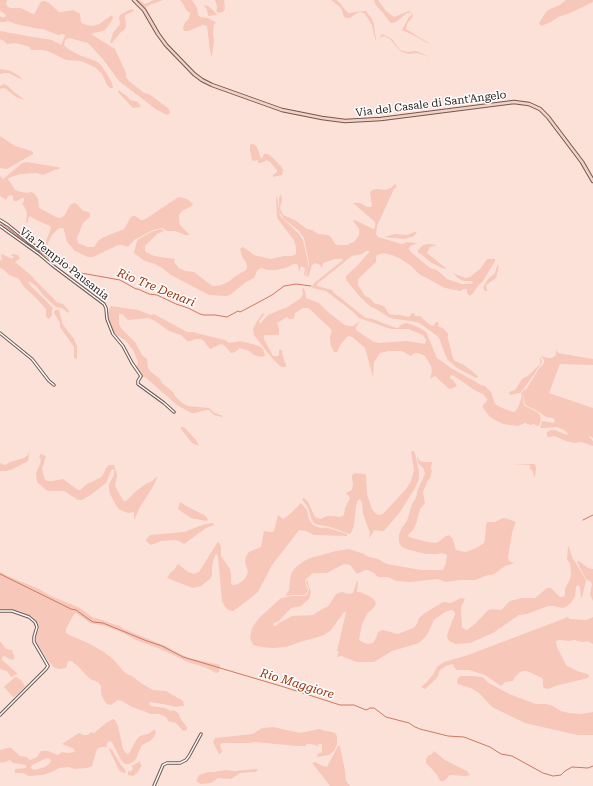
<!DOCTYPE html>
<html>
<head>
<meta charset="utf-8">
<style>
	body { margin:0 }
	canvas { display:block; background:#fce1d9 }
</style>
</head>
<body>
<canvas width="593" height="786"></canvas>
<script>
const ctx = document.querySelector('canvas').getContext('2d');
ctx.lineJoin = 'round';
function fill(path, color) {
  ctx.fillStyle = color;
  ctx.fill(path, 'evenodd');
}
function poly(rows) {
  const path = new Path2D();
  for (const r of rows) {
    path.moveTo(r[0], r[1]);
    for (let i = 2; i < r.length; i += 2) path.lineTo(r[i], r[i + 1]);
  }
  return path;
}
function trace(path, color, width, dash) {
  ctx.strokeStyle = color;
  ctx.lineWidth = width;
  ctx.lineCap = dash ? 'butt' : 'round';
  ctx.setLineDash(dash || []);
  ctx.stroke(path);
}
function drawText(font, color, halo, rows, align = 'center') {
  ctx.font = font + ' "Roboto Serif",serif';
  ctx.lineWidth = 3;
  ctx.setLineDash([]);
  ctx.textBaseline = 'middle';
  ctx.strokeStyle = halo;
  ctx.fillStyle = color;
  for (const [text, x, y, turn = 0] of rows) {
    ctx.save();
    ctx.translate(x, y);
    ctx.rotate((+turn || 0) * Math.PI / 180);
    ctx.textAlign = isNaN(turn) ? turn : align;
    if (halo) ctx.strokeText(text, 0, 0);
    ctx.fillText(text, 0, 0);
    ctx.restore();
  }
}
const green = poly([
	[0,0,7,0,6,4,8,7,11,8,21,8,33,14,35,13,40,3,42,1,45,1,49,3,59,12,61,12,73,10,79,13,80,14,81,22,83,24,93,26,99,24,112,15,113,18,111,22,106,29,103,31,94,33,92,34,94,36,115,49,126,73,126,77,129,81,144,93,149,94,169,109,170,113,167,115,157,110,119,81,102,58,88,43,69,38,65,40,64,45,68,49,79,55,96,61,100,64,107,74,112,83,113,88,110,88,107,85,102,74,96,68,86,63,80,61,66,60,50,52,42,50,33,50,30,49,30,47,27,46,15,43,7,44,4,41,0,39,0,31,27,36,46,39,52,40,61,45,65,36,64,34,58,35,43,29,39,29,16,24,8,21,5,22,0,22,0,16,3,18,6,16,5,14,0,11],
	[136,0,139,0,145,4,154,0,163,0,147,6,146,9,145,9],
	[180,0,192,0,197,8,198,14,200,17,208,18,213,21,216,22,214,24,213,34,214,40,212,56,211,55,210,51,207,26,203,25,188,31,184,31,183,29,184,24,189,18,190,13,186,10,184,5],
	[215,0,224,0,225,9,223,12,219,13,217,12,216,10,217,9,217,6],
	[331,0,336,0,338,1,348,13,364,11,366,11,372,19,374,24,375,34,376,38,376,41,374,35,372,25,365,14,361,12,357,13,350,18,347,18,344,17,342,10,340,7],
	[374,0,378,0,386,11,394,17,409,11,411,12,410,13,407,13,396,22,391,23,389,21,383,13,375,4],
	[566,0,593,0,593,2,570,13,558,17,551,22,541,26,539,23,546,12,550,9,560,5],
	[204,5,208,6,214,11,217,15,208,16,207,10],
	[132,9,134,10,132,12,125,15,125,18,126,25,125,29,120,33,112,43,110,43,113,33,120,24,119,18,120,15,127,11],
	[412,12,413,16,407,24,406,29,430,44,427,43,415,36,402,30,409,17,411,16],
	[382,34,392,39,400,50,408,52,416,51,430,57,417,53,408,54,400,51,390,39,384,36,381,37,378,41],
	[0,69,11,71,19,76,23,80,8,73,4,73,0,74],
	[4,84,8,86,14,92,25,100,16,97,6,89,3,88,0,89,0,86],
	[118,90,127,96,130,100,138,102,141,107,133,108,118,92],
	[0,136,15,146,22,148,31,151,33,152,33,154,7,169,0,168],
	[251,144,253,144,256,146,259,152,260,157,261,158,262,158,264,154,268,154,273,158,281,166,283,170,282,175,273,177,273,175,277,172,277,170,270,162,266,160,264,162,259,163,258,163,258,161,257,160,254,161,252,160,250,150,250,145],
	[27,162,57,167,59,167,60,169,54,170,50,172,43,175,37,173,21,174,11,177,9,178,8,179,12,185,15,190,21,192,27,193,31,192,34,193,38,199,39,207,41,209,56,217,60,218,64,216,66,213,70,205,74,203,77,204,82,210,90,213,90,217,83,223,77,238,78,243,88,247,94,247,99,240,104,237,124,229,131,217,133,216,135,216,141,220,144,220,177,198,180,197,187,199,193,204,192,206,182,211,179,215,179,220,180,225,190,235,185,235,175,231,167,231,162,228,153,230,134,240,128,247,122,245,118,245,93,257,88,257,75,251,67,242,64,230,63,228,61,228,58,229,52,235,47,245,45,245,45,244,51,228,50,226,38,221,30,216,28,219,28,222,27,223,26,222,27,213,24,206,22,204,24,201,24,198,22,198,17,201,14,201,13,200,13,196,12,195,8,196,6,200,0,196,0,176,3,179,20,165,22,163],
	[396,183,396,186,397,187,394,189,377,226,376,234,378,237,402,244,407,242,416,243,415,244,410,246,409,249,412,253,430,268,437,270,439,272,447,279,462,284,471,284,473,283,472,281,464,281,459,279,453,273,465,278,470,277,481,268,487,259,495,259,495,261,483,281,478,286,473,293,470,296,467,293,467,289,463,289,461,291,445,288,419,274,411,266,401,259,392,255,383,253,377,255,376,258,376,262,358,279,358,285,365,296,370,298,374,303,384,306,389,314,396,315,401,315,409,317,412,313,414,313,415,316,420,316,430,325,433,326,436,322,438,322,439,324,438,326,444,329,448,334,448,339,453,358,455,361,464,365,478,376,478,377,476,378,457,368,447,359,439,338,436,335,433,333,421,324,416,322,390,318,376,309,371,307,360,297,346,280,346,276,349,273,357,266,370,251,366,251,362,254,352,256,317,284,317,286,332,290,333,292,362,315,366,318,373,319,393,327,398,328,402,324,407,323,418,327,426,332,437,358,440,360,451,368,481,385,485,386,491,392,495,404,502,408,513,412,516,411,519,405,522,396,521,393,526,388,524,393,523,402,525,406,537,412,540,415,541,419,539,426,537,426,534,424,530,425,525,423,518,426,503,424,495,420,490,417,483,408,483,405,487,401,487,399,483,394,476,391,454,376,451,375,450,378,454,381,457,386,451,389,448,388,436,377,435,376,430,379,432,371,431,366,425,356,418,353,414,353,411,356,402,351,388,351,380,353,374,362,373,377,365,348,352,337,348,336,346,338,341,344,337,352,334,352,331,346,330,339,330,336,332,331,330,328,319,318,311,310,308,308,303,308,297,312,295,313,294,318,293,319,289,319,287,317,277,323,279,329,279,335,265,335,264,336,264,339,273,356,278,356,279,355,279,350,282,350,282,353,285,363,286,364,286,367,283,367,280,366,272,358,264,348,254,335,253,329,256,323,262,314,265,313,259,321,260,324,268,315,282,309,286,308,301,298,303,294,302,288,304,289,305,291,306,298,319,303,329,313,345,325,349,326,353,326,360,321,356,327,356,330,374,342,379,343,407,341,425,344,426,340,423,335,408,329,391,329,359,318,352,311,326,291,312,288,313,284,343,260,342,259,335,259,323,263,322,268,320,265,315,263,312,265,309,276,306,277,309,264,304,238,299,231,284,219,280,213,279,209,279,198,281,194,282,200,280,208,283,215,295,220,307,229,312,230,318,234,328,235,331,237,335,244,338,245,347,245,354,242,359,235,359,229,353,221,355,220,371,228,374,229,375,226,375,222,353,203,360,203,367,207,371,207,372,205,370,193,372,190,377,189,385,190,391,188],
	[277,197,280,216,298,233,303,240,308,263,308,268,305,276,304,275,305,268,301,266,299,272,298,266,297,264,293,264,286,268,276,270,267,270,262,268,259,269,257,271,254,278,246,282,230,295,226,296,209,295,171,275,162,268,155,264,145,261,134,253,137,241,139,239,151,232,161,229,163,230,164,231,157,234,145,246,145,250,146,252,154,256,175,259,174,262,179,268,185,271,194,272,211,285,214,286,221,285,228,282,237,275,246,270,247,267,246,262,242,257,240,249,241,248,243,247,254,255,271,259,284,256,292,256,296,254,296,247,294,240,277,218,276,198],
	[415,232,417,232,414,236,411,237,404,239,384,237,395,234,407,235],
	[428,244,437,245,430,247,427,253,447,269,442,268,430,262,421,254,418,253,418,250,423,245],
	[1,254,2,254,12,259,14,256,11,256,12,254,18,255,20,258,15,262,33,277,35,280,55,300,56,302,63,304,69,311,68,313,62,308,56,307,44,296,36,286,30,282,28,282,30,285,53,308,52,311,52,315,49,319,46,317,46,309,36,298,23,286,19,279,9,275,3,269,0,268,0,259,1,261,2,260],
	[499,265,496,278,486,285,487,291,485,291,483,288,484,286,488,279,495,273,497,266],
	[111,306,138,310,151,315,154,314,187,332,193,332,200,334,225,340,229,343,241,341,259,346,263,349,265,356,261,357,254,355,249,351,240,348,235,352,231,353,224,345,221,344,210,349,203,340,200,339,195,339,191,341,187,341,181,335,169,331,155,321,149,318,128,320,122,314,119,314,119,324,121,328,135,342,142,355,147,359,148,368,150,371,160,379,162,383,173,392,175,396,182,403,188,406,209,408,215,413,223,416,222,417,214,415,209,410,206,410,195,413,191,413,177,405,145,377,143,377,141,375,136,368,136,366,138,364,138,362,133,350,125,340,113,333,111,327,108,321,108,313,110,307],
	[56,310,59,310,63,325,74,339,77,346,77,359,74,358,74,347,60,327,60,323,54,313,54,311],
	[556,349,558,353,593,359,593,365,560,364,549,393,593,408,593,438,590,436,589,437,593,441,593,446,581,442,574,443,566,441,554,436,549,437,547,437,547,432,551,430,555,430,567,435,568,434,564,430,557,427,545,428,540,428,542,421,554,423,555,421,554,419,553,418,546,417,536,410,527,406,525,404,524,401,524,393,538,370,544,363,544,360,541,356,548,358,552,358,556,355],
	[540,357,542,362,541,364,525,387,520,393,510,395,509,392,515,390,522,379,529,375,540,364],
	[181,427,183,427,185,428,196,440,199,446,192,443,181,429],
	[30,449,28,461,11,470,6,471,0,471,0,463,5,465,10,462,24,458,28,455],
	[413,451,414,451,415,453,419,472,419,479,415,488,400,512,384,531,380,531,374,530,372,534,369,539,370,533,363,514,362,503,360,499,358,500,356,506,354,526,351,533,349,534,330,527,315,524,312,520,308,508,302,499,304,498,308,502,315,517,318,518,320,519,327,516,332,516,341,517,344,515,345,508,350,498,346,493,352,490,353,484,352,478,352,475,355,473,365,474,366,475,367,494,372,509,376,514,379,515,383,514,406,489,411,481,414,470,411,452],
	[41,454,46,456,42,469,43,473,45,480,48,481,52,481,63,479,78,490,80,490,87,484,100,478,103,475,106,468,109,465,114,465,116,471,117,475,115,486,123,500,124,501,126,501,135,492,147,483,151,482,156,477,157,477,154,485,140,507,134,520,134,512,128,513,120,510,117,507,110,494,109,489,109,484,114,475,114,470,112,469,111,471,106,483,92,494,82,500,78,500,66,492,62,491,50,491,46,490,37,482,36,473,40,464,41,460,39,456],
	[417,456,420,461,424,462,432,462,431,469,432,471,430,478,427,482,423,492,425,503,420,509,416,524,413,530,408,535,409,537,428,542,435,543,438,542,446,536,449,535,453,539,455,547,456,550,465,552,469,551,478,547,484,543,485,538,486,526,487,522,495,522,503,518,508,519,516,522,512,533,508,558,510,562,515,563,505,566,494,574,491,575,488,575,475,580,460,580,446,582,437,579,411,582,396,581,388,577,378,577,374,573,368,570,365,570,357,574,350,565,344,564,327,573,313,573,306,579,305,582,308,590,306,594,304,595,293,595,285,596,289,590,290,579,292,572,296,567,304,561,310,558,336,551,349,549,364,554,366,556,378,559,387,564,421,570,443,570,446,563,447,555,445,554,441,553,437,554,426,554,409,550,404,548,401,546,399,542,399,535,401,529,407,521,412,504,416,498,418,489,425,474,424,469,418,463],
	[512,464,535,464,536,468,535,478,532,470,530,469,529,469,530,468,530,465],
	[180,502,190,508,206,516,208,520,206,521,191,518,178,509],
	[301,503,307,510,309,520,313,525,321,528,328,528,347,534,347,536,314,535,306,531,299,530,272,565,258,592,243,604,233,611,228,610,224,605,222,601,218,557,217,554,215,555,212,566,212,574,211,578,201,586,193,588,190,587,167,578,170,573,174,570,178,564,188,572,194,574,199,572,217,543,219,542,221,547,221,556,230,569,231,574,231,583,232,585,234,585,238,584,245,579,248,572,245,562,246,556,249,552,261,547,264,531,272,532,274,531,278,515,283,519,290,514],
	[213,523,214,525,206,528,184,544,179,541,175,540,160,541,159,542,151,545,146,541,147,538,150,535,184,532,205,524],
	[568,547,569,547,572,557,586,580,582,598,581,598,580,587,577,585,576,587,575,596,571,603,567,606,563,608,553,606,548,606,527,614,519,615,493,633,470,643,455,644,449,641,447,637,448,632,455,614,454,611,451,610,445,612,434,620,427,635,419,643,399,649,392,651,374,662,357,662,341,656,337,657,339,651,337,651,346,612,344,612,331,630,324,635,318,637,300,642,286,647,273,648,261,647,253,645,250,638,252,628,259,618,281,598,292,596,304,596,307,595,309,589,306,582,307,580,311,592,309,599,301,606,291,608,279,621,274,623,273,625,274,626,276,626,279,623,292,616,313,615,322,609,327,607,329,605,336,594,342,592,349,594,353,593,357,581,358,582,357,592,360,592,371,597,375,601,376,603,375,606,368,613,362,624,359,640,364,643,368,644,373,643,376,638,378,632,383,630,398,634,413,628,417,624,419,618,425,613,443,602,451,603,461,598,465,599,462,605,461,609,462,627,464,629,467,630,476,623,487,611,491,609,501,610,510,601,522,598,535,598,547,588,551,588,560,597,563,597,565,595,565,589,570,579,571,574,570,563,567,560],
	[579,561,588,568,592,569,593,569,593,601,591,597,590,594,592,584,591,582,586,579,577,562],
	[0,572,12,578,37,588,51,596,80,608,92,617,99,619,116,625,118,625,124,629,168,647,174,651,189,658,220,665,219,672,216,673,207,668,188,662,158,648,136,640,121,632,105,626,90,623,76,613,74,614,66,629,66,633,69,635,86,642,104,652,113,659,126,674,132,676,141,683,153,690,166,691,183,701,184,706,180,706,176,707,168,705,150,702,149,704,151,706,165,708,171,711,174,710,179,714,180,718,187,727,187,730,183,731,176,723,168,721,166,717,159,714,151,714,132,707,122,701,118,700,111,705,107,704,105,702,101,694,101,686,98,682,90,679,84,673,80,668,71,661,68,661,66,668,59,669,55,668,49,662,36,642,36,636,39,629,39,626,37,623,32,618,18,612,10,610,0,609],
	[568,617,570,619,586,620,593,617,593,644,587,641,583,642,574,640,570,641,559,640,556,641,557,647,566,665,577,671,588,674,589,676,588,678,555,686,548,689,544,688,543,686,543,679,542,678,527,671,523,671,520,672,515,677,513,681,505,682,501,686,485,675,469,670,457,670,454,667,453,664,446,666,440,670,437,678,425,689,421,687,427,682,434,673,437,667,444,662,468,655],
	[0,641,6,649,12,650,14,656,14,659,12,660,9,659,5,656,2,657,2,660,17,673,17,674,11,677,7,671,2,670,0,668],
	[461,676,473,676,482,677,489,683,509,694,536,704,546,704,553,706,561,711,569,713,581,714,593,712,593,735,577,735,525,723,492,707,480,694,473,689,458,684,457,682,458,678],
	[16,677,21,680,25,686,24,688,14,697,13,697,4,687,14,678],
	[113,719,115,720,118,726,123,749,126,753,128,754,129,753,137,739,140,736,148,734,155,729,156,733,154,737,150,741,142,745,139,751,136,759,133,762,129,764,125,764,121,760,112,742,109,741,107,743,107,747,102,747,97,749,92,766,87,768,74,769,69,767,59,768,54,771,43,775,29,776,23,773,15,773,15,769,26,768,26,765,13,763,10,760,2,763,0,762,0,750,7,748,11,748,20,756,27,757,30,760,37,757,41,751,48,751,58,755,62,752,68,753,75,752,74,749,70,747,62,744,79,733,80,733,83,735,88,735,91,732,94,733,106,723],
	[47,758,50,759,51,761,49,764,45,767,35,770,32,769,31,768,32,765],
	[273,727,300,733,320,729,325,731,332,732,335,733,337,736,337,745,334,751,329,755,317,757,318,754,322,752,322,744,318,744,319,746,311,744,306,744,306,746,297,746,254,742,249,743,222,743,220,745,222,751,221,753,219,754,213,742,215,738,253,734,262,728],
	[338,746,340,746,345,771,346,781,350,786,330,786,312,763,315,762,323,766,327,767],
	[110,748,112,750,121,765,124,768,126,772,125,773,121,772,119,770,109,749],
	[434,751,445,760,467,771,470,775,466,776,450,775,444,781,440,781,437,775,431,768,426,763,426,759,428,756,432,754],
	[140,761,140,764,142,765,137,773,133,776,128,775,128,771,130,772,133,769,132,765,134,765],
	[257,769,258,770,256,772,251,772,240,773,231,779,218,778,211,783,201,784,196,781,199,775,208,772,214,772,225,770,235,771]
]);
const stream = poly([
	[0,222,36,250,52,260,81,273,120,280,136,289,138,289,149,294,157,295,176,304,188,308,200,314,204,315,215,315,227,317,238,311,240,312,246,309,272,295,284,286,296,284,311,286],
	[583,520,593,515],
	[0,574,71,609,76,610,87,618,93,622,103,623,147,641,162,646,183,657,284,687,340,705,354,705,366,710,370,708,374,708,386,717,409,723,415,727,420,729,448,736,464,737,490,747,501,754,512,756,543,773,553,776,561,775,565,771,572,767,588,768,593,766]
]);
const minor = poly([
	[0,220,8,225,29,242,42,251],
	[0,226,39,254,52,265,104,304,106,308,107,319,113,334,123,346,132,363,141,376,138,381,138,384,164,403,174,412],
	[0,333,32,359,49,381,54,385],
	[0,611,12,611,29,617,35,622,37,627,34,637,34,642,48,666,46,669,0,715],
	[154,786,163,765,167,763,180,763,186,760,189,756,201,734]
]);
const secondary = poly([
	[134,0,144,10,158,34,166,45,194,74,202,80,212,85,282,110,322,118,345,121,381,119,514,102,529,104,540,109,548,117,582,162,593,181]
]);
const streetNames = [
	["Via del Casale di Sant'Angelo",431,104,-7],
	["Via Tempio Pausania",64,264,38]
];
const waterNames = [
	["Rio Tre Denari",156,288,22],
	["Rio Maggiore",297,684,17]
];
fill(green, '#f7c7b9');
trace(stream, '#cd785f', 1);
trace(minor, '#6f5952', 3.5);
trace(secondary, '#6f5952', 4.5);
trace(minor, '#fff', 1.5);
trace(secondary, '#f7d0c4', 2.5);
drawText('11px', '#271d1b', '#fff', streetNames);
drawText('italic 12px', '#962f0b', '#fff', waterNames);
</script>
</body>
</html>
